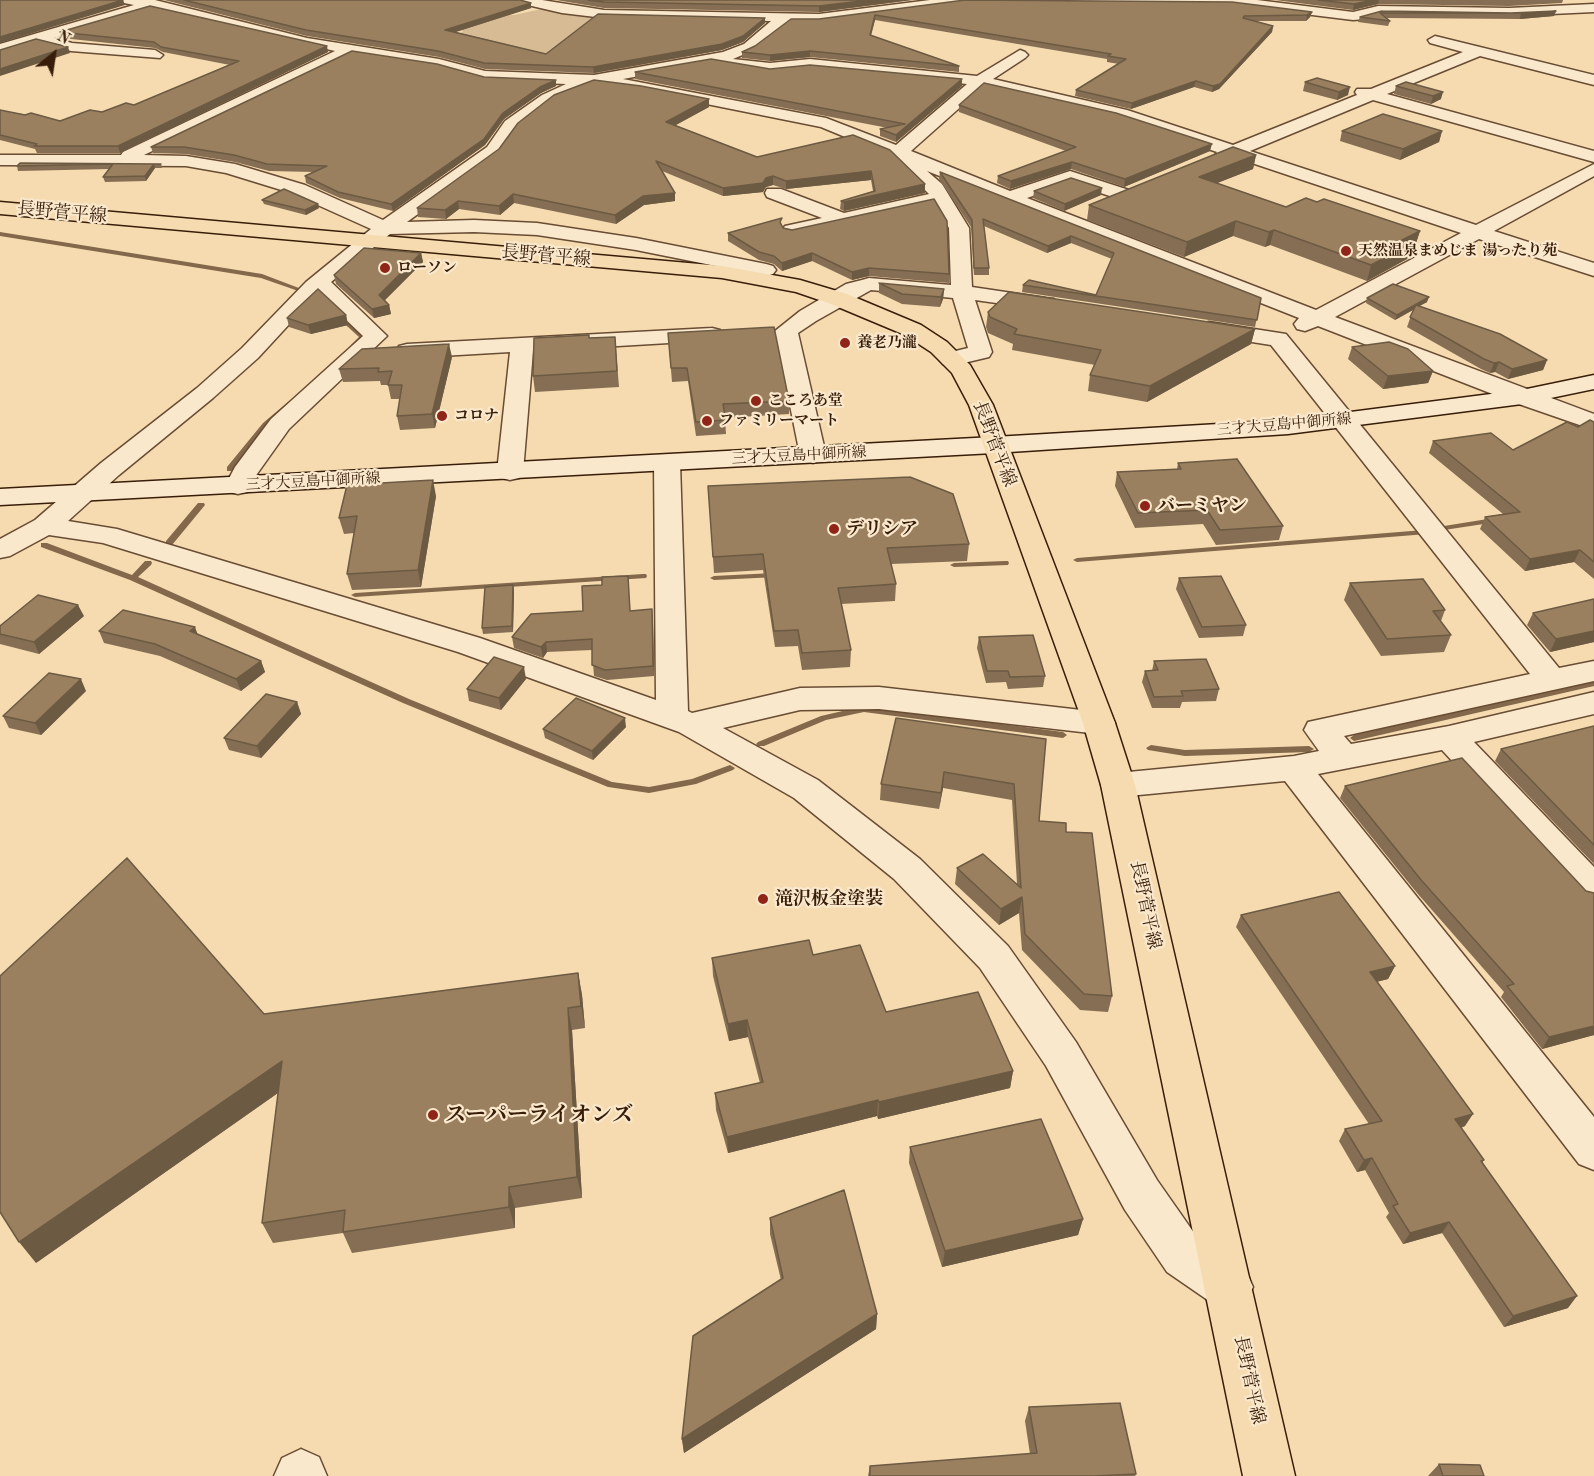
<!DOCTYPE html>
<html>
<head>
<meta charset="utf-8">
<style>
	body { margin:0 }
	#map { position:relative; width:1594px; height:1476px; overflow:hidden; background:#f6dbb0; font-family:"Old Standard TT",serif }
	canvas { display:block }
	.north { position:absolute; left:24px; top:24px; width:60px; height:60px; -webkit-text-stroke:4px #f9e8cc; paint-order:stroke; rotate:30deg; font-size:16px; font-weight:700; line-height:24px; text-align:center; color:#381d09 }
	.north::after { content:''; display:block; margin:auto; width:21px; height:27px; background:#381d09; clip-path:polygon(50% 0,100% 100%,50% 72%,0 100%) }
</style>
</head>
<body>
<div id="map">
<canvas width="1594" height="1476"></canvas>
<div class="north">N</div>
</div>
<script>
const ctx = document.querySelector('canvas').getContext('2d');
ctx.lineJoin = 'round';
function fill(path, color) {
  ctx.fillStyle = color;
  ctx.fill(path, 'evenodd');
}
function poly(rows) {
  const path = new Path2D();
  for (const r of rows) {
    path.moveTo(r[0], r[1]);
    for (let i = 2; i < r.length; i += 2) path.lineTo(r[i], r[i + 1]);
  }
  return path;
}
function trace(path, color, width, dash) {
  ctx.strokeStyle = color;
  ctx.lineWidth = width;
  ctx.lineCap = dash ? 'butt' : 'round';
  ctx.setLineDash(dash || []);
  ctx.stroke(path);
}
function drawText(font, color, halo, rows, align = 'center') {
  ctx.font = font + ' "Old Standard TT","Noto Serif JP",serif';
  ctx.lineWidth = 4.5;
  ctx.setLineDash([]);
  ctx.textBaseline = 'middle';
  ctx.strokeStyle = halo;
  ctx.fillStyle = color;
  for (const [text, x, y, turn = 0] of rows) {
    ctx.save();
    ctx.translate(x, y);
    ctx.rotate((+turn || 0) * Math.PI / 180);
    ctx.textAlign = isNaN(turn) ? turn : align;
    if (halo) ctx.strokeText(text, 0, 0);
    ctx.fillText(text, 0, 0);
    ctx.restore();
  }
}
const green = poly([
	[546,8,598,15,656,50,695,58,598,77,567,76,572,72,442,36,463,32,460,28,496,15,514,15]
]);
const stream = poly([
	[0,232,262,274,312,293,307,294,261,278,0,236,0,232],
	[337,315,341,315,366,337,356,346,351,345,359,337,337,317,337,315],
	[288,402,291,404,290,405,267,425,233,471,227,471,227,467,263,423,288,402],
	[198,503,204,503,205,505,172,545,166,545,166,541,198,503],
	[1494,518,1497,518,1497,522,1444,530,1440,528,1444,526,1494,518],
	[1424,530,1428,532,1427,534,1077,562,1073,560,1077,558,1424,530],
	[41,543,47,543,132,575,145,561,151,561,152,563,151,565,138,577,409,699,612,782,649,787,692,779,730,765,735,768,733,770,696,784,649,793,608,787,403,703,130,580,41,547,41,543],
	[1005,561,1008,561,1009,563,1008,565,954,567,950,565,954,563,1005,561],
	[774,573,778,575,777,577,714,580,710,578,714,576,774,573],
	[643,574,646,574,647,576,646,578,355,597,351,595,355,593,643,574],
	[1594,680,1594,686,1354,741,1350,738,1354,735,1594,680],
	[864,706,1063,732,1067,735,1063,738,864,712,826,720,764,746,758,746,756,744,758,742,821,716,864,706],
	[1151,745,1185,750,1309,746,1314,749,1309,752,1185,756,1148,750,1146,748,1151,745]
]);
const street = poly([
	[122,0,155,0,307,38,439,59,485,71,594,75,723,52,744,44,771,21,604,18,562,13,519,3,517,0,542,0,604,10,819,14,930,0,970,0,963,4,819,22,790,22,754,50,733,59,770,63,810,59,977,76,1020,50,1025,52,1028,55,1025,58,993,79,1127,110,1233,145,1357,95,1355,92,1357,89,1371,89,1463,52,1430,43,1428,40,1435,36,1594,75,1594,85,1480,56,1387,94,1594,151,1594,162,1373,100,1250,151,1476,225,1594,164,1594,176,1494,231,1594,263,1594,276,1479,239,1335,317,1594,414,1594,430,1513,402,1318,326,1305,331,1297,329,1294,324,1299,318,927,171,942,184,969,228,972,287,1046,298,1054,299,1057,304,1054,309,1046,310,975,300,992,352,989,357,951,366,943,364,939,359,943,354,968,348,953,298,871,290,816,321,798,333,826,455,822,460,813,463,804,460,800,455,775,331,800,311,846,284,862,280,869,278,951,285,949,228,935,204,792,236,785,234,782,230,785,226,822,218,767,197,765,193,767,189,781,189,844,213,929,194,891,156,821,127,642,91,594,85,554,101,517,129,499,155,407,222,474,220,537,223,636,238,766,264,773,266,776,270,773,274,766,276,636,250,537,235,474,232,390,234,331,282,387,336,289,429,257,474,247,492,238,494,229,492,225,486,235,467,271,419,363,336,318,293,258,358,213,398,119,475,68,521,117,529,480,638,656,700,654,463,658,458,667,455,676,458,680,463,688,711,692,713,800,688,879,687,1099,712,1111,715,1115,723,1111,731,1099,734,879,709,800,710,723,728,818,780,920,859,1008,946,1076,1042,1157,1180,1199,1240,1246,1271,1253,1287,1246,1303,1229,1310,1212,1303,1167,1272,1125,1210,1046,1066,980,968,894,879,794,798,679,732,458,652,103,543,49,535,10,556,0,558,0,539,35,520,101,463,197,388,242,348,306,282,371,229,291,193,226,173,186,166,0,165,0,155,121,155,123,152,335,51,151,9,54,38,72,43,155,50,163,55,160,58,71,51,38,42,0,54,0,44,134,5,124,3,122,0],
	[353,54,438,68,485,81,566,84,542,95,505,121,487,147,383,220,305,185,235,164,186,156,144,155,353,54],
	[711,63,770,73,810,69,967,84,896,145,826,118,623,79,711,63],
	[983,87,1116,118,1217,152,1215,155,1218,159,1224,160,1234,157,1461,233,1316,310,1027,198,1070,183,1125,201,1132,199,1134,195,1132,191,1070,171,1010,191,911,151,983,87],
	[1029,0,1257,0,1353,12,1378,6,1509,8,1594,4,1594,12,1509,16,1380,14,1366,19,1353,20,1231,5,1036,4,1029,0],
	[1209,322,1286,334,1559,668,1594,661,1594,681,1344,736,1351,744,1449,726,1594,692,1594,714,1474,742,1594,867,1594,905,1581,901,1442,750,1318,774,1594,1117,1594,1170,1579,1164,1285,781,1118,797,1106,794,1101,785,1106,776,1118,773,1294,756,1319,751,1304,730,1308,722,1530,674,1271,345,1201,334,1198,329,1201,324,1209,322],
	[712,328,720,330,723,335,720,340,533,351,523,472,519,478,510,480,501,478,497,472,510,352,407,358,399,356,396,351,399,346,407,344,712,328],
	[301,1449,319,1457,327,1476,274,1476,282,1458,301,1449]
]);
const secondary = poly([
	[1594,375,1594,389,1522,404,1288,434,994,453,0,505,0,489,994,437,1288,420,1522,390,1594,375]
]);
const primary = poly([
	[0,202,722,266,800,280,847,294,921,325,947,342,970,365,993,405,1115,723,1135,785,1295,1476,1243,1476,1101,785,1083,723,969,405,952,373,931,352,905,335,831,304,796,292,722,278,0,214,0,202]
]);
const wall = poly([
	[164,0,520,0,531,8,456,32,546,54,765,23,743,42,722,50,594,73,485,69,439,57,307,36],
	[556,0,912,0,819,12,604,8],
	[1275,0,1563,0,1562,3,1509,6,1378,4,1353,10],
	[964,1,1037,1,1312,12,1310,17,1306,21,1255,21,1273,26,1272,32,1219,89,1212,92,1194,87,1131,109,1075,96,1076,90,1119,64,1107,62,1107,59,875,20,871,36,959,66,959,72,810,57,770,61,742,58,742,52,819,19],
	[1382,11,1511,13,1556,11,1554,16,1520,19,1386,18,1390,21,1388,26,1358,22,1360,17],
	[60,32,328,52,120,153,37,153,35,149,0,140,0,110,60,121,134,105,230,65,163,52,155,48,62,38],
	[770,69,962,79,962,86,896,142,880,136,880,129,888,128,635,79,635,72],
	[484,77,556,80,556,86,541,93,504,119,485,145,393,211,340,198,306,183,305,176,314,172,269,171,235,162,186,154,153,153,151,147],
	[1317,78,1348,95,1337,100,1303,91,1305,82],
	[1406,82,1441,99,1431,104,1394,94,1396,86],
	[709,99,709,107,675,125,757,157,853,135,925,193,844,211,840,209,841,201,873,191,871,180,786,189,773,185,766,187,763,192,723,196,662,171,675,201,644,205,616,224,514,203,500,215,459,209,446,219,418,217,417,208],
	[959,105,1210,151,1124,187,1071,169,1010,189,997,183,998,176,1066,151,959,112],
	[1342,131,1442,131,1439,142,1400,160,1340,141],
	[1256,155,1253,169,1217,183,1286,207,1317,202,1420,231,1415,246,1411,249,1407,259,1367,281,1270,245,1265,247,1233,236,1184,257,1087,220,1089,205],
	[161,164,162,168,155,168,146,181,105,182,103,177,110,169,18,171,17,166],
	[940,172,1261,298,1255,327,1022,292,1023,285,1096,295,1112,259,1071,243,1047,253,984,226,989,268,989,275,974,275,971,227,939,179],
	[1034,191,1101,195,1064,211,1033,198],
	[262,200,319,208,306,215,264,204],
	[782,226,783,228,949,274,949,283,869,276,852,280,812,261,782,271,774,264,759,260,728,241,728,233],
	[421,253,423,262,385,300,389,305,391,314,374,318,336,284,334,275],
	[879,283,944,289,943,299,940,307,902,304,879,293],
	[1367,298,1427,302,1419,306,1547,360,1543,370,1508,379,1495,372,1490,373,1481,369,1407,327,1413,310,1395,320,1366,303],
	[988,312,1255,329,1251,344,1147,402,1088,391,1090,375,1095,365,1012,350,1013,344,988,333,986,327],
	[346,315,348,325,311,334,289,327,287,318],
	[668,333,789,401,789,414,725,418,726,434,696,436,688,381,672,382],
	[615,337,619,387,535,392,533,376,589,338],
	[1352,347,1433,371,1428,383,1383,389,1348,359],
	[452,357,435,428,400,430,397,416,400,399,391,399,388,385,381,385,380,381,343,382,339,369],
	[1594,422,1594,579,1574,562,1525,571,1480,529,1485,517,1503,514,1429,453,1433,441,1513,450],
	[1178,463,1283,526,1279,540,1216,545,1203,524,1135,528,1115,486,1117,472,1177,469],
	[708,486,969,544,967,561,891,564,896,584,895,601,841,604,851,650,850,667,802,670,798,646,775,647,763,570,714,573],
	[436,496,421,587,352,590,347,574,354,533,344,534,339,518],
	[1179,578,1246,625,1243,636,1199,638,1176,589],
	[1350,583,1445,610,1441,621,1451,635,1444,652,1381,656,1344,600],
	[514,590,513,632,483,634,482,628],
	[1594,599,1594,642,1550,652,1527,625,1533,613],
	[630,611,653,620,654,676,607,680,594,676,592,650,547,652,543,658,514,648,512,637],
	[84,616,39,654,0,644,0,626],
	[99,631,197,634,261,661,265,672,241,691,160,656,104,643],
	[979,637,1045,676,1043,687,1008,689,1006,682,986,683,977,648],
	[1154,661,1219,689,1216,701,1182,702,1180,708,1152,708,1142,682,1145,671,1152,671],
	[526,679,501,710,469,701,467,689],
	[86,691,41,735,9,728,3,716],
	[297,702,301,714,261,758,229,750,224,738],
	[1594,726,1594,864,1495,761,1501,749],
	[626,727,593,760,545,738,543,729],
	[1046,739,1039,821,1066,832,1112,996,1108,1012,1080,1010,1022,950,1019,913,999,925,955,884,957,868,1017,884,1012,800,943,788,939,809,880,800,881,784],
	[1345,786,1586,891,1594,893,1594,1035,1542,1049,1501,997,1504,992,1417,893,1340,798],
	[1241,915,1395,966,1388,979,1376,982,1465,1126,1461,1128,1484,1160,1482,1163,1568,1308,1504,1327,1442,1233,1403,1244,1386,1217,1389,1213,1365,1170,1357,1172,1339,1141,1345,1129,1369,1124,1236,927],
	[813,955,886,1012,1013,1071,1010,1088,878,1119,877,1116,728,1153,716,1110,715,1093,760,1083,748,1037,729,1041,713,976,712,958],
	[578,973,582,995,585,1028,572,1030,582,1198,515,1208,515,1228,352,1253,343,1233,273,1243,262,1223,278,1093,36,1263,264,1014],
	[910,1147,1083,1219,1078,1235,942,1267,909,1163],
	[770,1218,877,1314,876,1329,684,1453,682,1439,781,1280,770,1234],
	[1029,1407,1136,1474,1135,1476,868,1476,870,1466,1030,1454,1025,1421],
	[1439,1464,1484,1476,1428,1476]
]);
const shadedWall = poly([
	[123,0,125,5,0,43,0,37],
	[870,0,912,0,819,12,819,6],
	[1373,0,1379,0,1378,4,1353,10,1354,4],
	[531,3,531,8,446,35,445,30],
	[1556,11,1554,16,1520,19,1521,13],
	[1312,12,1310,17,1306,21,1307,15],
	[875,15,875,20,869,41,870,35],
	[765,18,765,23,743,42,722,50,594,73,593,67],
	[1273,26,1272,32,1219,89,1212,92,1213,86],
	[327,46,328,52,120,153,118,146],
	[68,47,70,53,0,76,0,69],
	[810,51,810,57,770,61,770,55],
	[962,79,962,86,896,142,896,135],
	[556,80,556,86,541,93,504,119,485,145,393,211,391,204,503,113,540,87],
	[1196,81,1194,87,1131,109,1132,103],
	[1350,87,1348,95,1337,100,1339,92],
	[1443,92,1441,99,1431,104,1433,96],
	[709,99,709,107,667,130,666,122],
	[1442,131,1439,142,1400,160,1403,149],
	[1212,144,1210,151,1124,187,1125,179],
	[1256,155,1253,169,1197,191,1199,177],
	[1072,162,1071,169,1010,189,1011,181],
	[154,164,155,168,146,181,145,176],
	[871,171,871,180,786,189,786,181],
	[773,176,773,185,766,187,763,192,723,196,723,188],
	[925,184,925,193,844,211,844,202],
	[1102,188,1101,195,1064,211,1065,204],
	[675,193,675,201,644,205,616,224,615,215,643,196],
	[513,194,514,203,500,215,499,206],
	[458,201,459,209,446,219,445,210],
	[318,204,319,208,306,215,305,210],
	[1236,221,1233,236,1184,257,1187,242],
	[1274,230,1270,245,1265,247,1269,232],
	[1420,231,1415,246,1411,249,1407,259,1367,281,1371,265,1402,240],
	[1071,236,1071,243,1047,253,1048,246],
	[421,253,423,262,381,304,379,295],
	[812,253,812,261,782,271,782,263],
	[869,268,869,276,852,280,852,272],
	[944,289,943,299,940,307,941,297],
	[1429,297,1427,302,1395,320,1397,315],
	[389,305,391,314,374,318,372,309],
	[346,315,348,325,311,334,308,325],
	[1255,329,1251,344,1147,402,1150,386],
	[449,344,452,357,435,428,432,414],
	[1547,360,1543,370,1508,379,1512,369],
	[1499,362,1495,372,1490,373,1494,363],
	[1433,371,1428,383,1383,389,1388,376],
	[433,480,436,496,421,587,418,570],
	[1580,550,1574,562,1525,571,1530,559],
	[513,585,514,590,513,632,512,626],
	[78,605,84,616,39,654,34,642],
	[652,609,653,620,654,676,653,666],
	[195,627,199,638,190,631],
	[1594,631,1594,642,1550,652,1556,639],
	[546,642,547,652,543,658,541,647],
	[261,661,265,672,241,691,236,679],
	[524,667,526,679,501,710,499,698],
	[81,679,86,691,41,735,35,723],
	[297,702,301,714,261,758,257,746],
	[625,718,626,727,593,760,592,751],
	[944,772,943,788,939,809,941,793],
	[1022,897,1019,913,999,925,1001,909],
	[1395,966,1388,979,1364,985,1370,972],
	[578,973,582,995,585,1028,581,1006],
	[568,1008,572,1030,582,1198,577,1177],
	[747,1020,748,1037,729,1041,728,1024],
	[1594,1026,1594,1035,1542,1049,1549,1037],
	[282,1061,292,1083,36,1263,19,1242],
	[1013,1071,1010,1088,878,1119,879,1102],
	[878,1100,877,1116,728,1153,727,1137],
	[1473,1114,1465,1126,1447,1131,1455,1119],
	[1372,1158,1365,1170,1357,1172,1364,1160],
	[509,1187,515,1208,515,1228,509,1207],
	[1083,1219,1078,1235,942,1267,945,1251],
	[1449,1222,1442,1233,1403,1244,1410,1233],
	[1577,1296,1568,1308,1504,1327,1513,1316],
	[877,1314,876,1329,684,1453,682,1439]
]);
const building = poly([
	[0,0,123,0,0,37,0,0],
	[184,0,520,0,531,3,445,30,546,54,598,14,765,18,743,36,722,44,593,67,484,63,438,51,306,30,184,0],
	[588,0,870,0,819,6,604,2,588,0],
	[965,0,1232,2,1312,12,1307,15,1244,16,1243,18,1273,26,1220,84,1213,86,1196,81,1132,103,1076,90,1126,59,1108,56,1111,54,875,15,870,35,959,66,810,51,770,55,742,52,755,46,791,19,819,19,965,0],
	[1318,0,1373,0,1354,4,1318,0],
	[150,6,327,46,118,146,34,146,37,144,0,135,0,110,25,115,31,113,60,121,90,110,102,112,126,103,134,105,239,61,161,47,154,42,60,32,150,6],
	[1382,11,1511,13,1556,11,1521,13,1380,13,1390,21,1360,17,1382,11],
	[36,39,68,47,0,69,0,50,36,39],
	[352,51,437,64,484,77,556,80,540,87,503,113,484,139,391,204,338,192,305,176,327,166,267,164,234,155,184,147,151,147,352,51],
	[711,59,770,69,810,65,962,79,896,135,880,129,905,124,635,72,711,59],
	[1317,78,1350,87,1339,92,1305,82,1317,78],
	[594,80,641,86,709,99,666,122,757,157,853,135,890,150,925,184,844,202,841,201,875,191,871,171,786,181,773,176,766,178,763,183,723,188,656,161,675,193,643,196,615,215,513,194,499,206,458,201,445,210,417,208,499,149,518,123,554,95,594,80],
	[1406,82,1443,92,1433,96,1396,86,1406,82],
	[984,83,1116,113,1212,144,1125,179,1072,162,1011,181,998,176,1076,147,959,105,984,83],
	[1383,114,1442,131,1403,149,1342,131,1383,114],
	[1233,147,1256,155,1199,177,1286,207,1306,198,1317,202,1324,199,1420,231,1402,240,1412,244,1371,265,1274,230,1269,232,1236,221,1187,242,1089,205,1233,147],
	[20,163,161,164,154,164,145,176,103,177,113,164,17,166,20,163],
	[940,172,1261,298,1257,320,1023,285,1029,280,1096,295,1114,253,1071,236,1048,246,983,219,989,268,974,268,972,220,940,172],
	[1071,178,1102,188,1065,204,1034,191,1071,178],
	[284,189,318,204,305,210,262,200,284,189],
	[934,199,947,221,949,274,869,268,852,272,812,253,782,263,774,256,759,252,728,233,782,218,780,222,783,228,792,230,934,199],
	[364,248,421,253,379,295,389,305,372,309,334,275,364,248],
	[879,283,944,289,941,297,902,294,879,283],
	[1393,284,1429,297,1397,315,1367,298,1393,284],
	[318,289,346,315,308,325,287,318,318,289],
	[1009,292,1255,329,1150,386,1090,375,1101,350,1014,334,1017,329,990,317,988,312,1009,292],
	[1416,305,1500,334,1547,360,1512,369,1499,362,1494,363,1484,359,1410,317,1416,305],
	[774,327,789,401,723,404,726,420,696,422,687,368,671,368,668,333,774,327],
	[589,335,589,338,615,337,617,371,533,376,534,338,589,335],
	[1389,342,1408,349,1433,371,1388,376,1352,347,1389,342],
	[449,344,432,414,397,416,402,385,388,385,392,371,378,372,379,368,339,369,362,349,449,344],
	[1590,420,1594,422,1594,562,1580,550,1530,559,1485,517,1520,512,1433,441,1491,433,1513,450,1567,422,1578,427,1590,420],
	[1237,459,1283,526,1220,530,1207,510,1138,513,1117,472,1181,469,1178,463,1237,459],
	[910,477,953,494,969,544,887,548,896,584,838,588,851,650,802,653,798,630,774,631,763,554,713,557,708,486,910,477],
	[433,480,418,570,347,574,357,516,339,518,347,485,433,480],
	[628,576,630,611,652,609,653,666,605,670,592,665,592,639,546,642,541,647,512,637,531,614,583,611,582,586,602,585,602,577,628,576],
	[1221,576,1246,625,1202,627,1179,578,1221,576],
	[1423,579,1445,610,1433,611,1451,635,1387,639,1350,583,1423,579],
	[513,585,512,626,482,628,485,587,513,585],
	[38,595,78,605,34,642,0,634,0,626,38,595],
	[1594,599,1594,631,1556,639,1533,613,1594,599],
	[123,610,195,627,190,631,261,661,236,679,155,644,99,631,123,610],
	[1033,635,1045,676,1010,677,1008,671,987,671,979,637,1033,635],
	[494,657,524,667,499,698,467,689,494,657],
	[1206,659,1219,689,1181,691,1183,696,1154,697,1145,671,1158,670,1154,661,1206,659],
	[49,673,81,679,35,723,3,716,49,673],
	[266,694,297,702,257,746,224,738,266,694],
	[576,698,625,718,592,751,543,729,576,698],
	[896,718,1046,739,1039,821,1066,823,1066,832,1092,833,1112,996,1084,994,1025,934,1022,897,1001,909,957,868,983,854,1021,888,1014,784,944,772,941,793,881,784,896,718],
	[1594,726,1594,845,1501,749,1594,726],
	[1462,758,1586,891,1594,893,1594,1026,1549,1037,1507,986,1514,984,1422,881,1345,786,1462,758],
	[127,858,264,1014,578,973,581,1006,568,1008,577,1177,509,1187,509,1207,343,1232,345,1210,262,1223,282,1061,19,1242,0,1212,0,976,127,858],
	[1339,892,1395,966,1370,972,1473,1114,1455,1119,1484,1160,1481,1161,1577,1296,1513,1316,1449,1222,1410,1233,1393,1206,1398,1204,1372,1158,1364,1160,1345,1129,1382,1121,1241,915,1339,892],
	[809,940,813,955,860,945,886,1012,978,992,1013,1071,879,1102,878,1100,727,1137,715,1093,763,1082,747,1020,728,1024,712,958,809,940],
	[1041,1119,1083,1219,945,1251,910,1147,1041,1119],
	[844,1190,877,1314,682,1439,693,1336,783,1278,770,1218,844,1190],
	[1120,1403,1136,1474,1094,1476,870,1476,870,1466,1037,1453,1029,1407,1120,1403],
	[1439,1464,1480,1465,1484,1476,1443,1476,1439,1464]
]);
const markers = [
	[1346,251,6,"#8f2418"],
	[385,268,6,"#8f2418"],
	[845,343,6,"#8f2418"],
	[756,401,6,"#8f2418"],
	[442,416,6,"#8f2418"],
	[707,421,6,"#8f2418"],
	[1145,506,6,"#8f2418"],
	[834,529,6,"#8f2418"],
	[763,899,6,"#8f2418"],
	[433,1115,6,"#8f2418"]
];
const farPoinames = [
	["天然温泉まめじま 湯ったり苑",1358,251],
	["ローソン",397,268],
	["養老乃瀧",857,343],
	["こころあ堂",768,401],
	["コロナ",454,416],
	["ファミリーマート",719,421]
];
const farStreetnames = [
	["三才大豆島中御所線",1284,425,-5],
	["三才大豆島中御所線",799,456,-3],
	["三才大豆島中御所線",313,482,-3]
];
const streetNames = [
	["長野菅平線",62,213,5],
	["長野菅平線",546,256,5],
	["長野菅平線",994,444,69],
	["長野菅平線",1145,905,78],
	["長野菅平線",1249,1380,78]
];
const poiNames = [
	["バーミヤン",1157,506],
	["デリシア",846,529],
	["滝沢板金塗装",775,899]
];
const nearPoinames = [
	["スーパーライオンズ",445,1115]
];
fill(green, '#d6bb94');
fill(stream, '#83684b');
trace(street, '#684c33', 3);
trace(secondary, '#381d09', 3);
trace(primary, '#381d09', 3);
fill(street, '#f9e8cc');
fill(secondary, '#f9e8cc');
fill(primary, '#f6dbb0');
fill(wall, '#856e53');
fill(shadedWall, '#6c5a43');
fill(building, '#9b8060');
trace(building, '#6c5a43', 1.5);
for (const [x, y, r, color] of markers) {
  const dot = new Path2D();
  dot.arc(x, y, r, 0, 2 * Math.PI);
  ctx.fillStyle = color;
  ctx.fill(dot);
  trace(dot, '#f9e8cc', 2);
}
drawText('bold 15px', '#381d09', '#f9e8cc', farPoinames, 'left');
drawText('15px', '#381d09', '#f9e8cc', farStreetnames);
drawText('18px', '#381d09', '#f9e8cc', streetNames);
drawText('bold 18px', '#381d09', '#f9e8cc', poiNames, 'left');
drawText('bold 21px', '#381d09', '#f9e8cc', nearPoinames, 'left');
</script>
</body>
</html>
